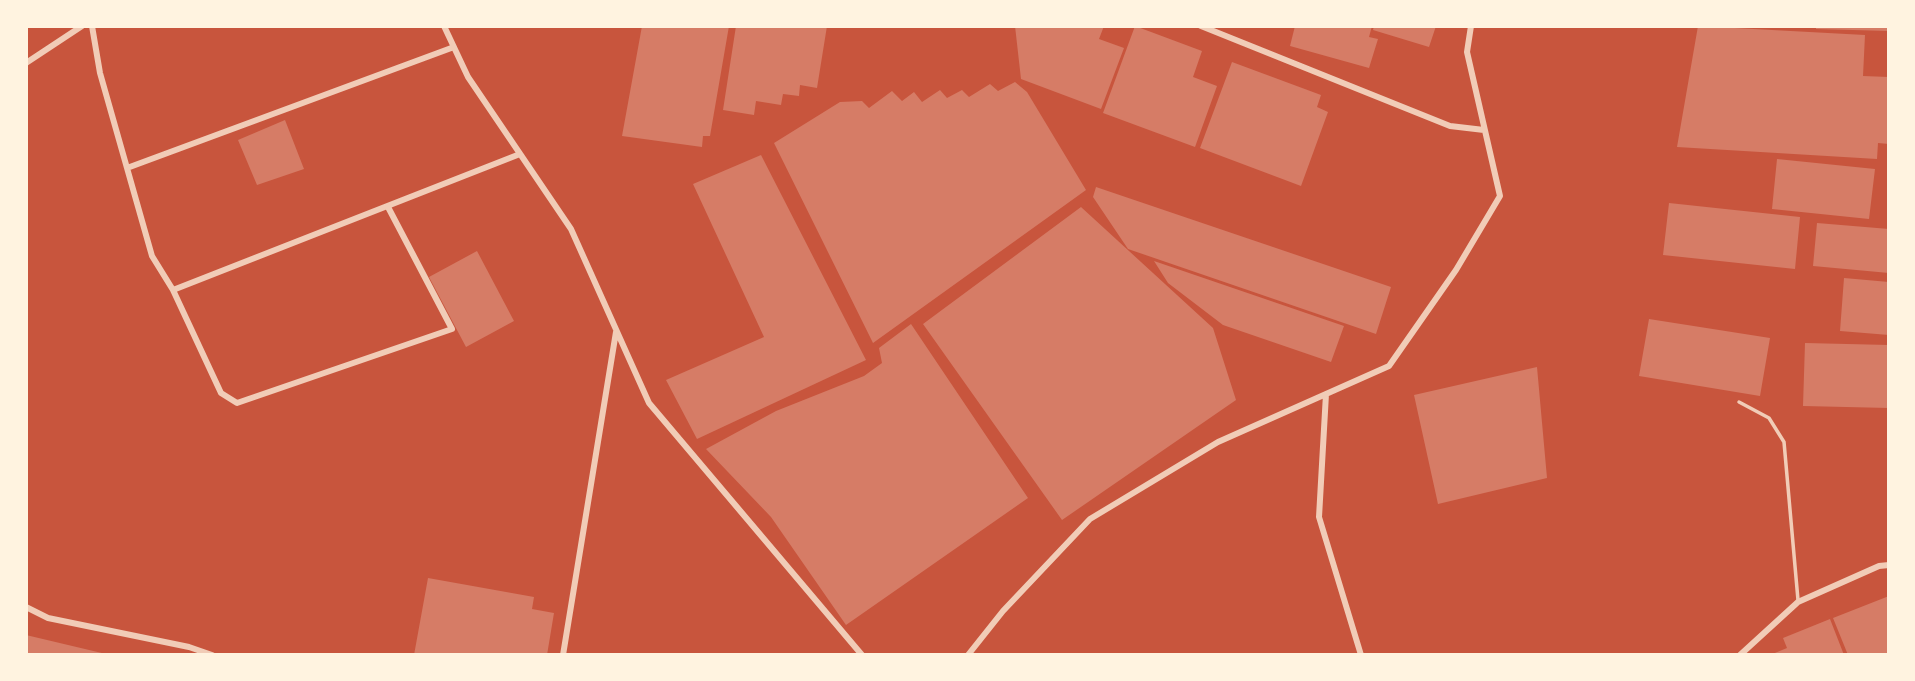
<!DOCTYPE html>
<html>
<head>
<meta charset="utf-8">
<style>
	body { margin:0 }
	#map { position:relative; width:1915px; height:681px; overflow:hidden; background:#c8553d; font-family:"PT Sans",sans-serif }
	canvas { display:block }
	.frame { position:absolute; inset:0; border:28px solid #fff3e0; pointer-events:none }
</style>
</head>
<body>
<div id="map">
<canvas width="1915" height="681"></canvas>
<div class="frame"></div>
</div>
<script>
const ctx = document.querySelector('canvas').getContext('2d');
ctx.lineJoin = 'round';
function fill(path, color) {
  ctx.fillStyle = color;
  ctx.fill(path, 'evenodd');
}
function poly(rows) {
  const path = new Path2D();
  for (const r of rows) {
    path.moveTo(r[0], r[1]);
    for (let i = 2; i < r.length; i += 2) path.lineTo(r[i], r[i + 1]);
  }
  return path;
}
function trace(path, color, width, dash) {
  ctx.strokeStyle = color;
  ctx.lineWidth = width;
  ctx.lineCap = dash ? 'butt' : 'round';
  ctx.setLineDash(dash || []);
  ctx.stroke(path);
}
const building = poly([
	[642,26,729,26,710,136,703,136,702,147,622,136],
	[736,26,827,26,817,88,800,85,799,96,783,94,781,105,756,101,754,115,723,110],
	[1015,26,1104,26,1099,39,1124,48,1101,109,1021,79],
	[1135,26,1202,51,1193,77,1217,86,1195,147,1103,113],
	[1295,26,1372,26,1369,37,1378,39,1369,68,1290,46],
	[1374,26,1436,26,1429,47,1373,30],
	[1698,26,1865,35,1863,76,1889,77,1889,144,1878,143,1877,159,1677,147],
	[1816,26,1889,26,1889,31,1816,29],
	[1232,62,1321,95,1317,107,1328,112,1301,186,1200,148],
	[1015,82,1027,92,1086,190,873,343,774,143,840,102,862,101,869,108,892,91,902,101,914,92,922,102,940,90,947,98,962,90,969,97,990,84,998,91],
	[285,120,304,169,257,185,238,140],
	[761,155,866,360,697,439,666,380,764,337,693,184],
	[1777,159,1875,169,1869,219,1772,209],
	[1096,187,1391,287,1376,334,1128,249,1093,197],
	[1669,203,1800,217,1795,269,1663,255],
	[1081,207,1213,328,1236,400,1062,520,923,324],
	[1817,223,1889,229,1889,273,1813,266],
	[477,251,514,321,466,347,429,277],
	[1154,261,1344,326,1331,362,1223,325,1168,283],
	[1844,278,1889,282,1889,335,1840,331],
	[1649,319,1770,338,1760,396,1639,376],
	[911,324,1028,498,846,625,771,517,706,449,776,411,864,376,882,363,879,348],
	[1805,343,1889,345,1889,408,1803,406],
	[1537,367,1547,478,1438,504,1414,395],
	[428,578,534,597,532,609,554,613,547,655,414,655],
	[1889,596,1889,655,1848,655,1833,618],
	[1830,619,1844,655,1770,655,1787,648,1783,638],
	[26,635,106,654,106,655,26,655]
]);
const service = poly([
	[1739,402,1769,418,1784,442,1798,600]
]);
const minor = poly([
	[92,26,100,73,152,256,173,290,520,154],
	[444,26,468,77,571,229,649,403,862,655],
	[1201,26,1450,126,1484,130],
	[26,63,82,26],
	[127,168,454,47],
	[173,290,221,393,237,403,452,329,388,207],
	[1326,394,1319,517,1361,655],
	[26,607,48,618,189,647,212,655],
	[563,655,616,332],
	[968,655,1003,611,1090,519,1218,442,1389,366,1456,270,1500,196,1467,52,1471,26],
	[1740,655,1798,602,1879,566,1889,565]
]);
fill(building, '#d67c66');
trace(service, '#f1ccb7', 3.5);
trace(minor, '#f1ccb7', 6);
</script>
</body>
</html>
